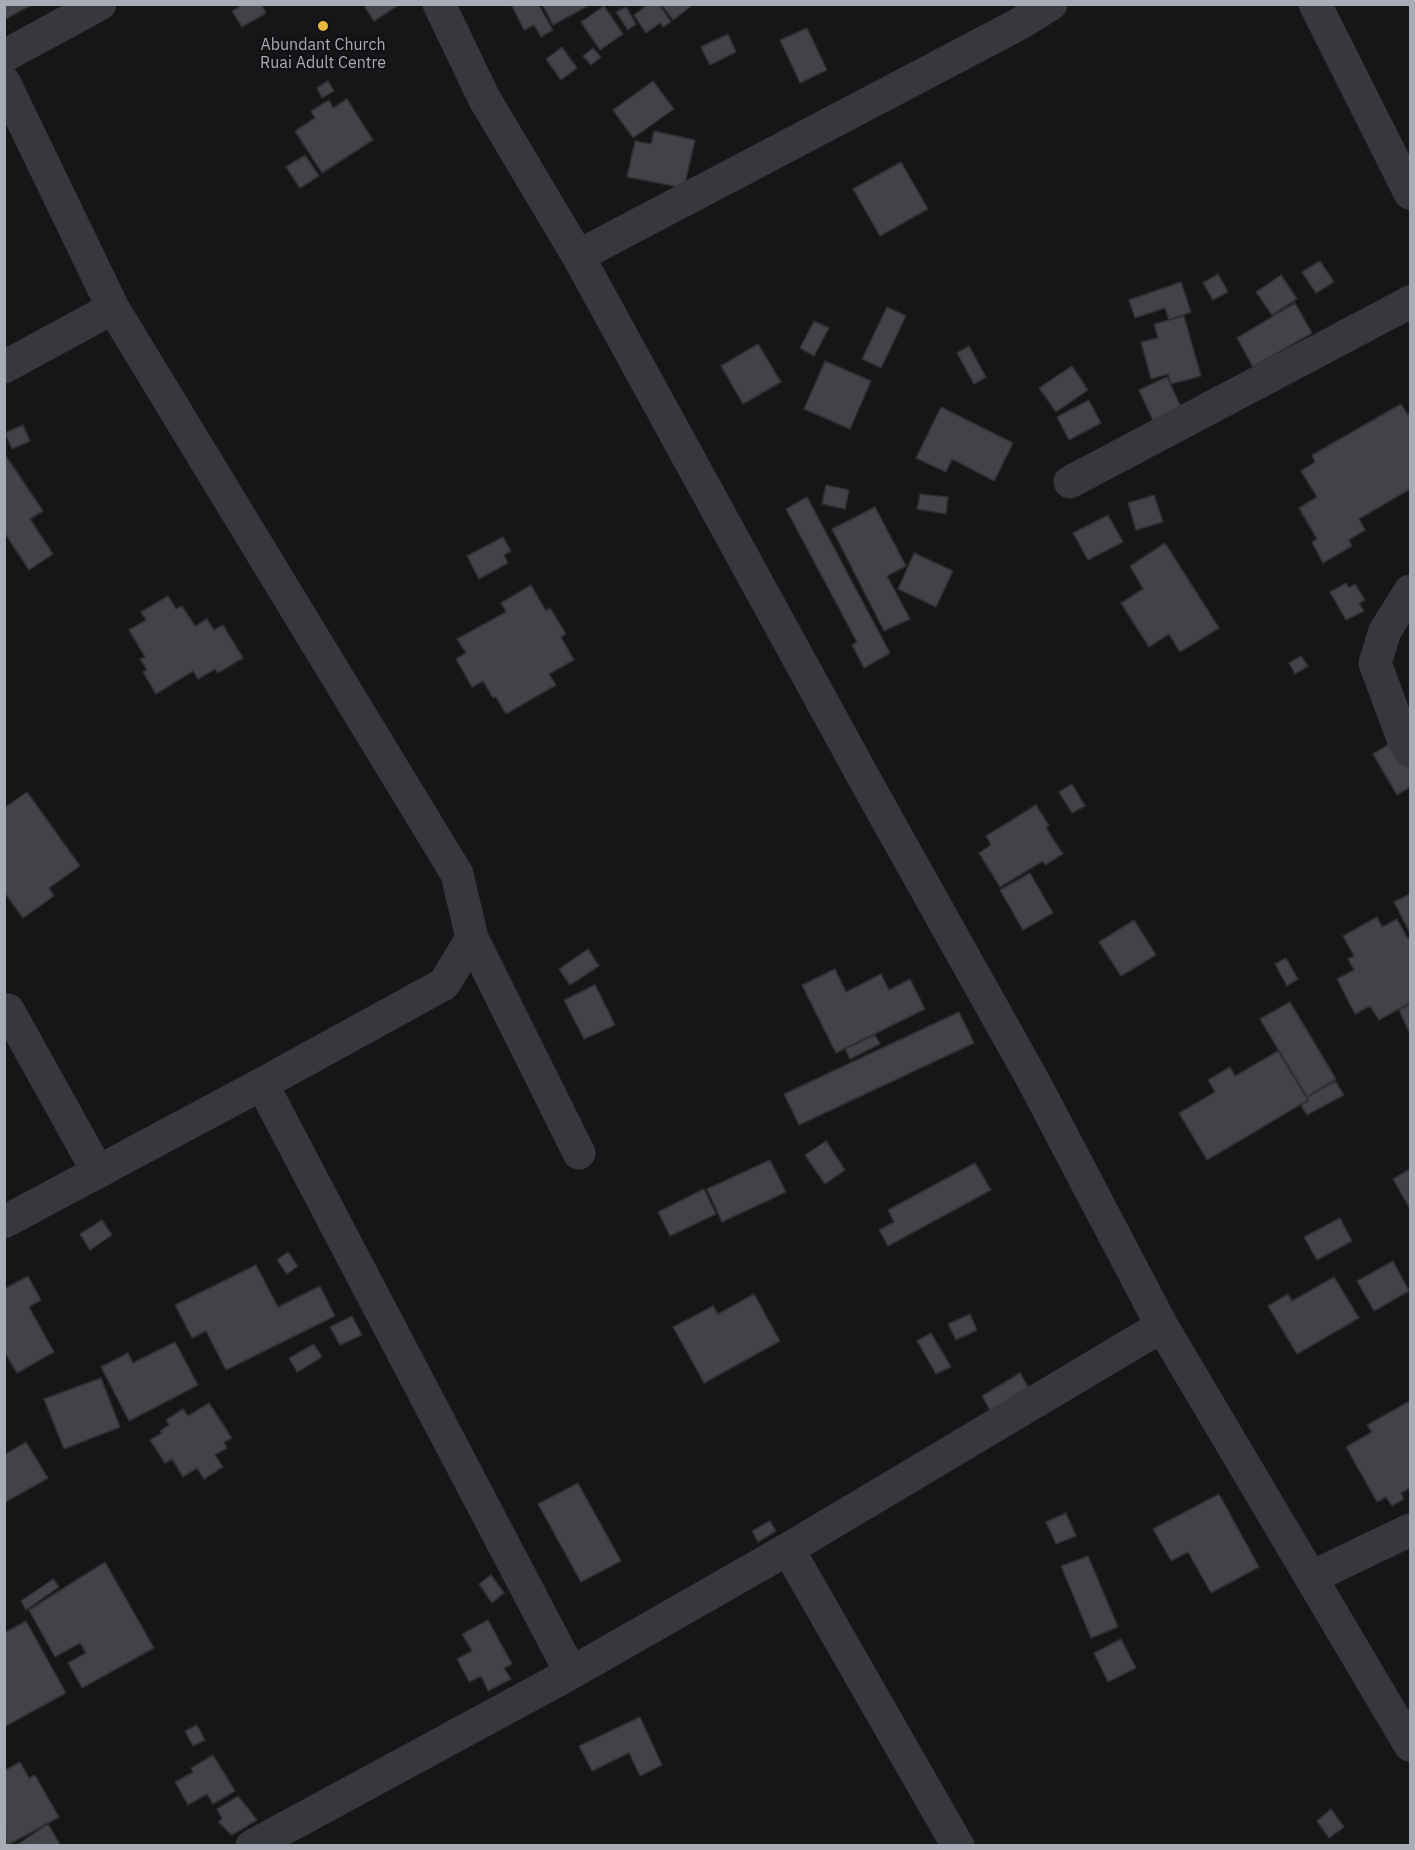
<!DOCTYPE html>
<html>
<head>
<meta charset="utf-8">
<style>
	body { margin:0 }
	#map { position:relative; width:1415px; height:1850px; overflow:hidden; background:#161517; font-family:"IBM Plex Sans",sans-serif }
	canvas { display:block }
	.frame { position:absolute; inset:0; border:6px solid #a8acb7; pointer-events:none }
</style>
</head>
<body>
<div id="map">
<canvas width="1415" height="1850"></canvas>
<div class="frame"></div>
</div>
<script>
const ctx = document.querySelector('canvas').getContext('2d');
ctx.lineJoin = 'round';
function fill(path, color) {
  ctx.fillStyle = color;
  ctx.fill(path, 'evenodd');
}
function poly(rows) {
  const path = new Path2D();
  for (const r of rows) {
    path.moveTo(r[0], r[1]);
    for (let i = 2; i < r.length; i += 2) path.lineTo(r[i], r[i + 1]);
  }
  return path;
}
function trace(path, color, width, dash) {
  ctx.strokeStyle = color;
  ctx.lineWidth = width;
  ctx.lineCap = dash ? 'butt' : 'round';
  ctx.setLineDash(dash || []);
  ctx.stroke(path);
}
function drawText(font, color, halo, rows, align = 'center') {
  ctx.font = font + ' "IBM Plex Sans",sans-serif';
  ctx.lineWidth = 4.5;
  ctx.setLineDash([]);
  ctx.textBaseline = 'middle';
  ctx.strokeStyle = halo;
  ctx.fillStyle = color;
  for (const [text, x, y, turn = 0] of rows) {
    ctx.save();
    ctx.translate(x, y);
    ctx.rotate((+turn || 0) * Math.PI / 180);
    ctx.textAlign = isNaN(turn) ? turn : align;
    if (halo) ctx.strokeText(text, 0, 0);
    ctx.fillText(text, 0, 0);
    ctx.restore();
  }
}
const building = poly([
	[4,4,33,4,4,20,4,4],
	[244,4,261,4,266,13,242,27,232,11,244,4],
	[363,4,396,4,397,6,374,21,363,4],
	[511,4,538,4,553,30,541,37,534,25,524,30,511,4],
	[542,4,591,4,553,25,542,4],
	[645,4,659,4,671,22,663,27,660,23,646,33,634,15,646,6,645,4],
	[661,4,694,4,673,20,661,4],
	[604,6,623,34,600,50,581,22,604,6],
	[626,7,636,24,628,30,616,12,626,7],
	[807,28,827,70,800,83,780,40,807,28],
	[728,34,736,52,710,65,701,47,728,34],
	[562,47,577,68,561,80,546,59,562,47],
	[593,48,601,57,591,65,583,56,593,48],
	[328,81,334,91,322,98,317,88,328,81],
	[653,81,674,109,633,138,613,110,653,81],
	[347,99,373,140,322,173,295,131,315,118,311,111,329,100,333,108,347,99],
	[654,131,695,140,684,188,627,177,635,141,651,144,654,131],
	[305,155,319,176,300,188,286,167,305,155],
	[901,162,928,209,880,236,853,189,901,162],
	[1320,261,1334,282,1316,293,1302,272,1320,261],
	[1218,274,1228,292,1213,300,1203,283,1218,274],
	[1281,275,1297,299,1272,315,1256,292,1281,275],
	[1181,282,1191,312,1169,320,1165,308,1135,318,1129,300,1181,282],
	[1295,303,1312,333,1253,367,1237,338,1295,303],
	[887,307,906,316,881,368,862,359,887,307],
	[1184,316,1201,376,1171,384,1168,374,1151,379,1141,342,1158,338,1154,324,1184,316],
	[814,321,829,328,814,356,800,348,814,321],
	[758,344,781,382,743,404,721,366,758,344],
	[969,346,986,377,974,384,957,353,969,346],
	[825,361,871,381,850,429,804,409,825,361],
	[1072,366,1088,390,1056,412,1039,388,1072,366],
	[1167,377,1183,411,1155,425,1139,390,1167,377],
	[1089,400,1101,423,1069,440,1057,417,1089,400],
	[1401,404,1408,415,1410,413,1410,489,1359,519,1365,530,1349,540,1352,546,1323,563,1312,542,1317,539,1299,508,1317,497,1301,471,1315,462,1312,455,1401,404],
	[941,407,1013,443,994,481,952,459,946,472,916,458,941,407],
	[23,425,30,441,12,449,5,433,23,425],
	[4,453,43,511,30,519,53,554,29,570,4,532,4,453],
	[826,485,849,490,845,509,822,504,826,485],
	[920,494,948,497,946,514,917,509,920,494],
	[1154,495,1163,522,1136,530,1128,503,1154,495],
	[807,497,890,653,864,668,852,645,857,642,786,509,807,497],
	[875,507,906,566,887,576,910,619,884,631,832,529,875,507],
	[1108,515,1123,542,1088,560,1073,533,1108,515],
	[503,537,511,551,504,555,508,563,479,579,467,556,503,537],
	[1165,543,1219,628,1180,652,1169,634,1149,647,1121,603,1143,589,1130,566,1165,543],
	[914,553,953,571,936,607,898,589,914,553],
	[1346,583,1349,588,1355,584,1365,600,1359,603,1364,611,1346,620,1330,592,1346,583],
	[531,585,546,611,550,608,566,634,561,637,574,660,549,674,556,685,506,714,496,697,493,698,483,681,472,687,456,659,466,653,457,639,506,612,501,603,531,585],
	[168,596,176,609,182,606,195,626,207,619,214,630,223,625,243,658,218,673,215,669,198,679,193,671,156,694,143,672,147,670,140,659,145,657,129,630,146,620,141,612,168,596],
	[1301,656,1308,666,1295,674,1289,663,1301,656],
	[1397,739,1410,761,1410,787,1397,795,1373,754,1397,739],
	[1072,784,1085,806,1072,813,1059,792,1072,784],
	[27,792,80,866,49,888,54,896,23,918,4,892,4,808,27,792],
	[1036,805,1049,826,1046,828,1063,854,1045,865,1043,861,1000,887,979,853,991,845,986,836,1036,805],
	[1030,873,1053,913,1023,930,1000,890,1030,873],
	[1410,894,1410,933,1394,902,1410,894],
	[1377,917,1382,927,1397,919,1408,939,1410,937,1410,1003,1379,1020,1370,1006,1355,1014,1337,979,1354,970,1348,959,1354,956,1343,936,1377,917],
	[1134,920,1156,955,1121,976,1099,942,1134,920],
	[588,949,599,966,570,985,559,969,588,949],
	[1286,958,1298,979,1287,986,1275,964,1286,958],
	[835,969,846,992,881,974,889,990,910,979,925,1009,836,1053,802,985,835,969],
	[595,985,615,1025,584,1039,564,1000,595,985],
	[1290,1002,1336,1079,1307,1097,1260,1019,1290,1002],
	[1410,1004,1410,1034,1399,1010,1410,1004],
	[959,1012,974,1043,799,1125,784,1094,959,1012],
	[875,1035,880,1044,850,1059,845,1049,875,1035],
	[1278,1051,1308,1100,1207,1160,1179,1113,1215,1092,1208,1080,1230,1067,1235,1076,1278,1051],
	[1335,1081,1344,1095,1307,1115,1301,1105,1308,1101,1307,1097,1335,1081],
	[826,1141,845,1170,825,1184,805,1155,826,1141],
	[770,1160,786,1192,722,1222,707,1189,770,1160],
	[975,1163,991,1190,888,1246,879,1230,894,1222,888,1210,975,1163],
	[1410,1169,1410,1209,1393,1179,1410,1169],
	[704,1189,716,1214,670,1236,658,1212,704,1189],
	[1340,1218,1352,1241,1317,1260,1304,1237,1340,1218],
	[102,1220,112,1235,90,1250,80,1234,102,1220],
	[288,1252,298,1266,287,1274,277,1260,288,1252],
	[1393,1261,1409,1291,1374,1311,1357,1281,1393,1261],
	[256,1265,278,1307,320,1286,335,1316,226,1370,206,1331,192,1338,175,1305,256,1265],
	[28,1276,41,1300,29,1307,54,1352,17,1373,4,1351,4,1289,28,1276],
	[1334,1277,1359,1318,1297,1354,1268,1306,1288,1294,1292,1301,1334,1277],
	[754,1294,780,1341,704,1383,673,1327,713,1306,718,1314,754,1294],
	[970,1314,977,1330,956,1340,948,1324,970,1314],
	[352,1316,362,1335,340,1345,330,1327,352,1316],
	[931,1333,951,1367,936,1374,917,1341,931,1333],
	[175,1342,198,1385,129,1421,101,1367,128,1353,133,1363,175,1342],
	[314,1344,322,1357,297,1372,289,1358,314,1344],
	[1020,1373,1033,1395,994,1417,982,1396,1020,1373],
	[101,1378,120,1427,64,1449,44,1399,101,1378],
	[1410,1401,1410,1488,1401,1493,1404,1499,1392,1506,1386,1497,1377,1502,1346,1447,1372,1432,1367,1425,1410,1401],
	[209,1403,232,1438,224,1442,227,1448,215,1455,223,1467,204,1479,197,1468,183,1477,172,1459,165,1463,150,1440,162,1433,160,1431,169,1425,166,1420,183,1409,188,1416,209,1403],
	[26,1442,48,1478,4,1503,4,1455,26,1442],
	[578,1483,621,1561,581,1582,538,1504,578,1483],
	[1219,1494,1259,1567,1211,1593,1188,1552,1171,1561,1153,1529,1219,1494],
	[1066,1513,1076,1536,1056,1544,1046,1522,1066,1513],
	[770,1521,776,1531,758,1542,752,1531,770,1521],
	[1088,1556,1118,1627,1091,1638,1061,1566,1088,1556],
	[105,1562,154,1648,82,1688,68,1663,86,1653,80,1643,55,1657,29,1610,105,1562],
	[491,1575,504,1593,492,1603,479,1584,491,1575],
	[53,1579,59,1587,26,1610,21,1601,53,1579],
	[488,1620,512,1664,504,1668,511,1679,488,1691,481,1676,469,1682,457,1659,472,1651,462,1634,488,1620],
	[26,1621,66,1693,4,1727,4,1633,26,1621],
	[1121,1639,1136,1668,1108,1682,1094,1653,1121,1639],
	[640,1717,662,1765,640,1776,629,1753,592,1771,579,1746,640,1717],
	[197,1725,205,1740,193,1746,185,1731,197,1725],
	[213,1755,235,1791,213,1804,207,1794,188,1805,175,1782,193,1772,191,1768,213,1755],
	[20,1762,29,1778,35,1775,59,1817,6,1846,4,1771,20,1762],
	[238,1796,257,1820,232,1835,218,1822,222,1819,217,1809,238,1796],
	[1331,1809,1344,1827,1329,1838,1317,1821,1331,1809],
	[48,1824,61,1846,15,1846,48,1824]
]);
const street = poly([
	[439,4,484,98,578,256,870,789,1034,1082,1162,1326,1410,1745],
	[1315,4,1410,193],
	[4,56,100,4],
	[4,82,113,308,457,874,472,938,444,984,262,1084,4,1222],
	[578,256,1019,24,1051,4],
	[4,367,113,308],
	[1070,482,1410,302],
	[1410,591,1385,631,1375,663,1402,736,1410,751],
	[472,938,579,1153],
	[8,1010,98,1172],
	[262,1084,571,1673],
	[788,1549,958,1846],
	[1312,1577,1410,1530],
	[252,1846,571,1673,788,1549,1162,1326]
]);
const markers = [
	[323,26,6,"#e8b83d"]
];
const poiNames = [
	["Abundant Church",323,45],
	["Ruai Adult Centre",323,63]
];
fill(building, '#424247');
trace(building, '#303033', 1.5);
trace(street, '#37373c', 33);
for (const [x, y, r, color] of markers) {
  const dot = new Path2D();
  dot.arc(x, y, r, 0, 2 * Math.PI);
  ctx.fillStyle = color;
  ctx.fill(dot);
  trace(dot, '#111012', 2);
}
drawText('16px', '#a8acb7', '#111012', poiNames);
</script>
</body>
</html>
